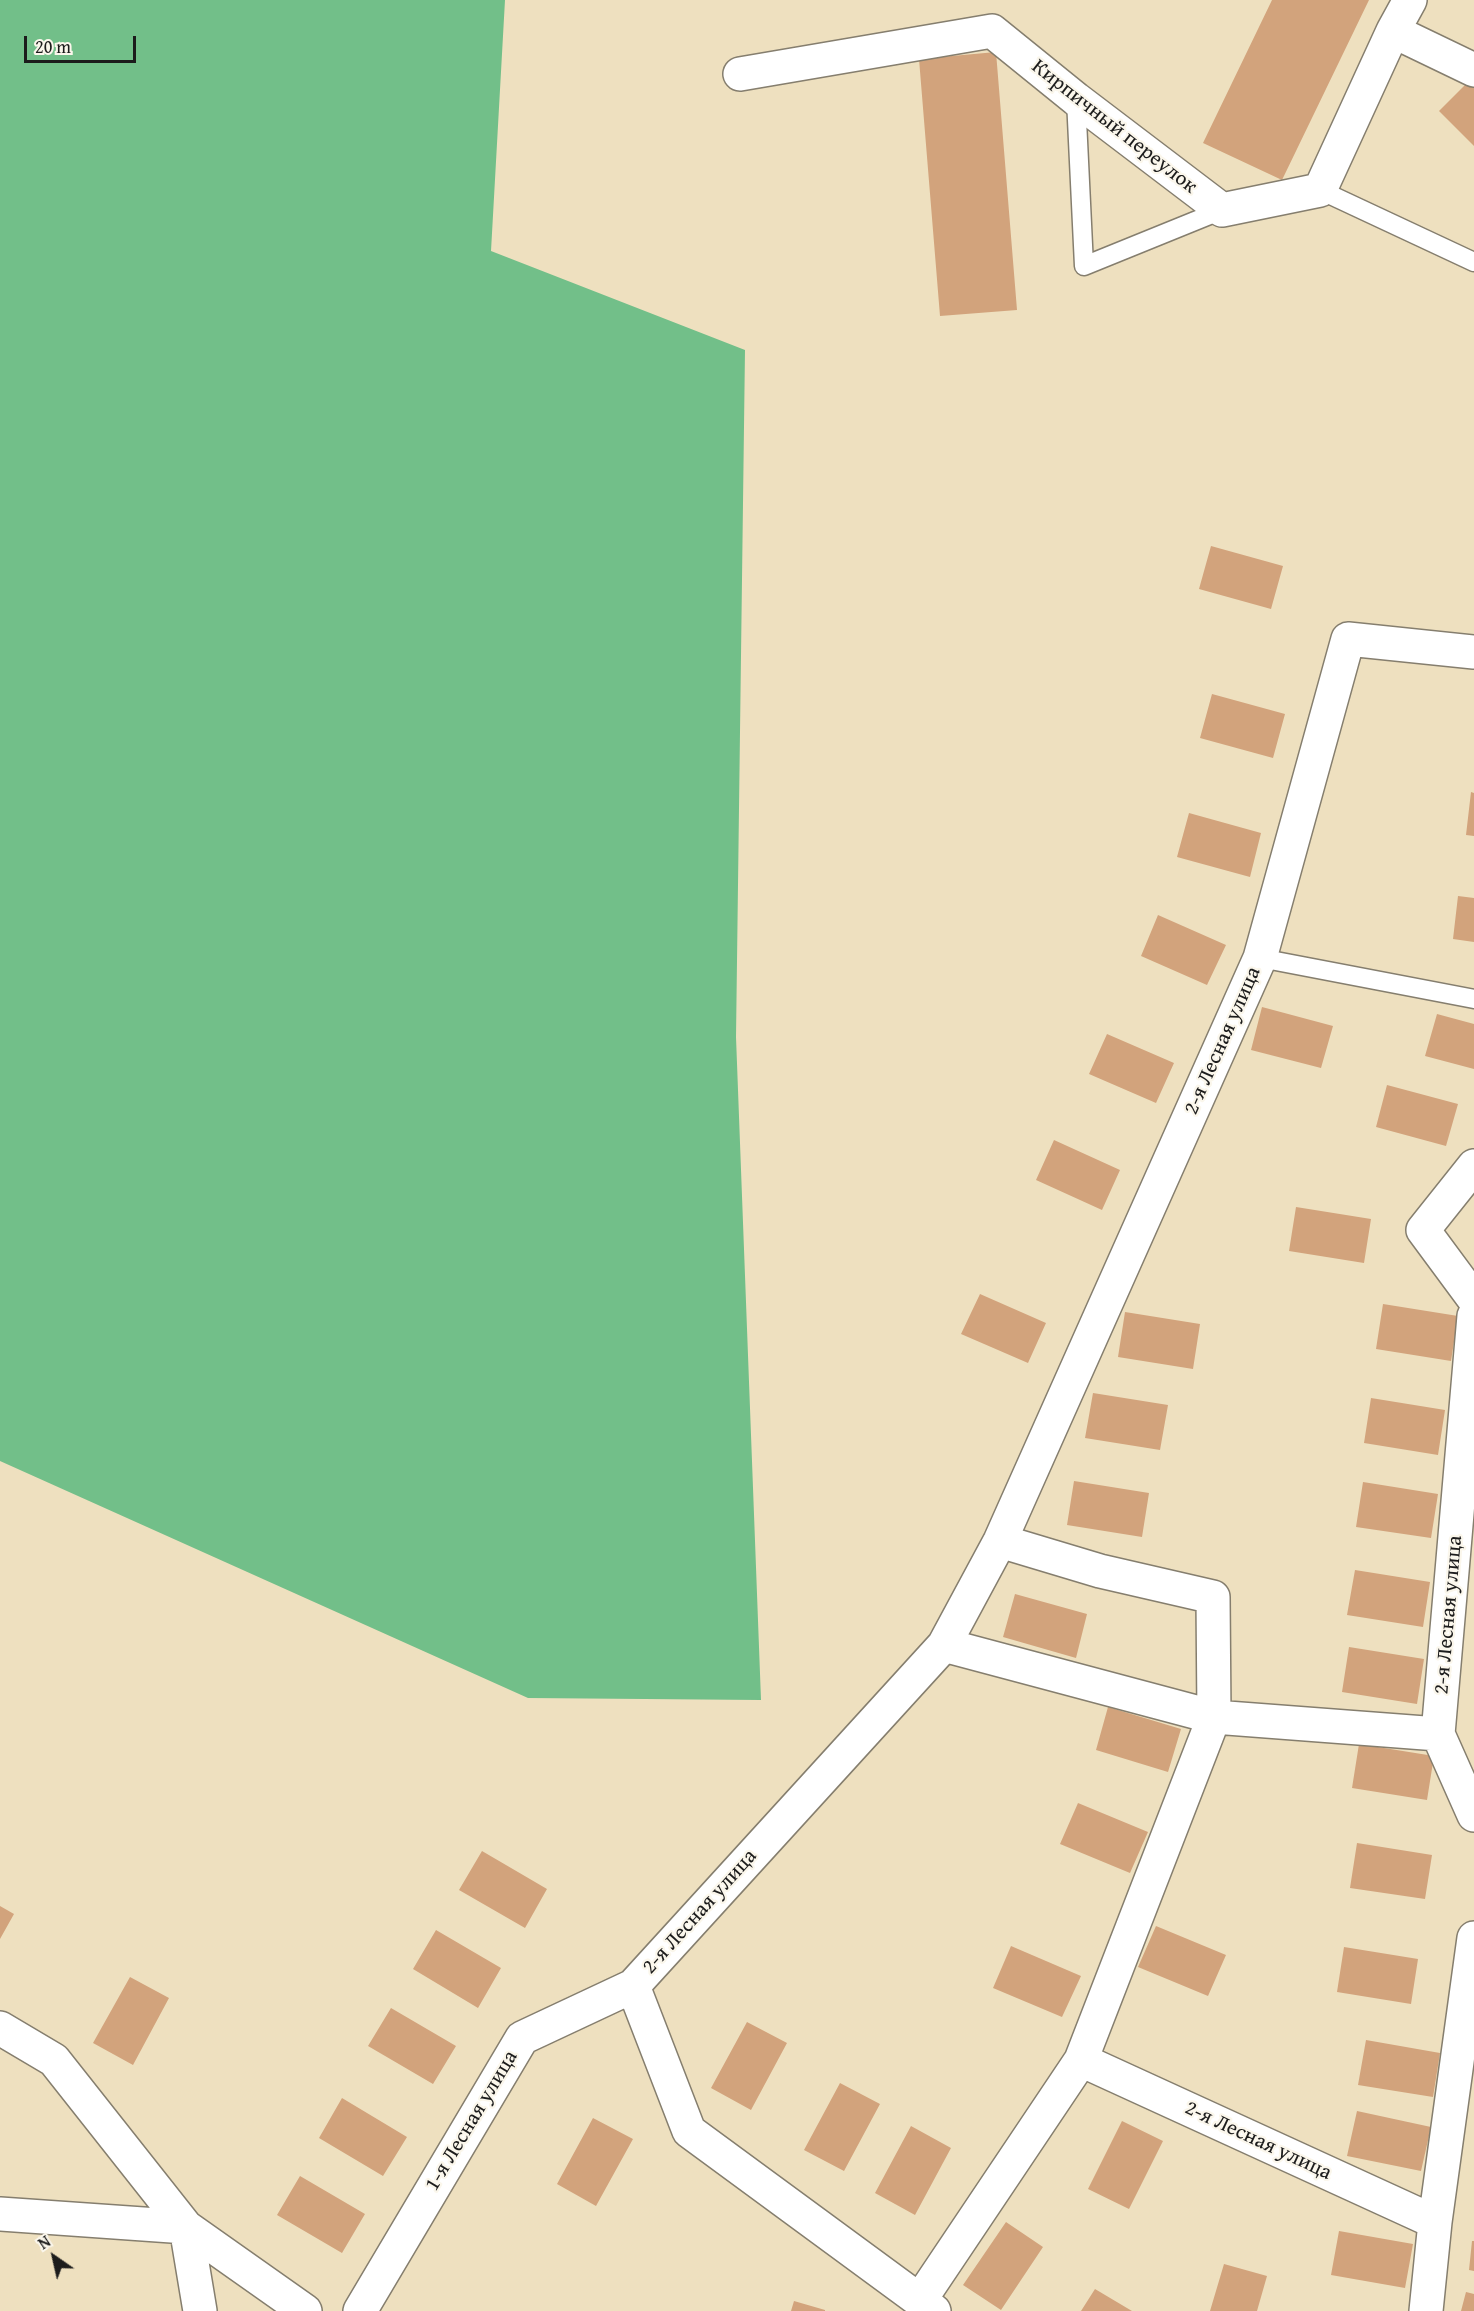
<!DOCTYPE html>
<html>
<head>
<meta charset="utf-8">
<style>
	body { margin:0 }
	#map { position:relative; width:1474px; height:2311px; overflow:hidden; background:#eee0bf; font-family:"Gentium Book Plus",serif }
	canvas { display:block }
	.north { position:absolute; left:24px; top:2227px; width:60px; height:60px; -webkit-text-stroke:4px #fbf7ec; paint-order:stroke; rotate:326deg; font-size:16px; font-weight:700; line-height:24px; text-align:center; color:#1c1c1c }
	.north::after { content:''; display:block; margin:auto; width:21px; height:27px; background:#1c1c1c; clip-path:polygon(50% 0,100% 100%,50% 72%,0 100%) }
	.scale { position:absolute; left:24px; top:36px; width:112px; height:27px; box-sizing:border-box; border:3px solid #1c1c1c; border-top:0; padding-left:8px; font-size:18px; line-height:21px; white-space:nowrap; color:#1c1c1c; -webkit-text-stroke:4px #fbf7ec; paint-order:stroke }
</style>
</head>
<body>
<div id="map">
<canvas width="1474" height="2311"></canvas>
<div class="north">N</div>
<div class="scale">20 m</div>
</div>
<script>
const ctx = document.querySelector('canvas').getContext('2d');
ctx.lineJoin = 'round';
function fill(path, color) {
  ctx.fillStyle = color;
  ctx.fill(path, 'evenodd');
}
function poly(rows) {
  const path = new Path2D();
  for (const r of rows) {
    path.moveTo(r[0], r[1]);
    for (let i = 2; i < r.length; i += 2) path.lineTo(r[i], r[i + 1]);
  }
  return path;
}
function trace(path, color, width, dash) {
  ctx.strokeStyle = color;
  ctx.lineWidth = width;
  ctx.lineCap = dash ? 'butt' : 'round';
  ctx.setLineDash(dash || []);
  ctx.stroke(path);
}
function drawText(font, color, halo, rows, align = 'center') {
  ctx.font = font + ' "Gentium Book Plus",serif';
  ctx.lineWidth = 4.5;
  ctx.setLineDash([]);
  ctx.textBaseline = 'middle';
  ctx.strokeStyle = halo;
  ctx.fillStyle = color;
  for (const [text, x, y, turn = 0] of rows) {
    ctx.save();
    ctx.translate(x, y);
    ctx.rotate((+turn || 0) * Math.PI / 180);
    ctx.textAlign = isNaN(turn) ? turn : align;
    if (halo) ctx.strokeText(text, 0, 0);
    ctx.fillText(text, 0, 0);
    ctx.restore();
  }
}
const forest = poly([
	[0,0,505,0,491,251,745,350,736,1037,761,1700,528,1698,0,1461]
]);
const building = poly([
	[1272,0,1369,0,1282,180,1203,143],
	[996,52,1017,310,940,316,919,59],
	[1471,79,1474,82,1474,146,1439,111],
	[1211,546,1283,566,1271,609,1199,589],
	[1212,694,1285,714,1273,758,1200,738],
	[1471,792,1474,793,1474,836,1466,835],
	[1189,813,1261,833,1250,877,1177,857],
	[1458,896,1474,898,1474,942,1453,939],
	[1158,915,1226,945,1207,985,1141,956],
	[1262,1007,1333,1026,1321,1068,1251,1050],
	[1437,1014,1474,1024,1474,1069,1425,1056],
	[1107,1034,1174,1063,1156,1103,1089,1074],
	[1387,1085,1458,1104,1446,1146,1376,1127],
	[1054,1140,1120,1170,1102,1210,1036,1180],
	[1296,1207,1371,1219,1364,1263,1289,1251],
	[980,1294,1046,1323,1028,1363,961,1334],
	[1383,1304,1458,1316,1451,1361,1376,1349],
	[1125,1312,1200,1324,1193,1369,1118,1357],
	[1093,1393,1168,1405,1160,1450,1085,1438],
	[1371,1398,1445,1410,1438,1455,1364,1443],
	[1074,1481,1149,1493,1142,1537,1067,1525],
	[1363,1482,1438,1494,1431,1538,1356,1527],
	[1355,1570,1430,1582,1423,1627,1347,1615],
	[1015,1594,1087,1614,1076,1658,1003,1637],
	[1349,1647,1424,1659,1417,1704,1342,1692],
	[1108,1707,1181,1729,1168,1772,1096,1750],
	[1359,1744,1434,1756,1427,1800,1352,1788],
	[1078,1803,1148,1832,1130,1873,1060,1844],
	[1357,1843,1432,1855,1425,1899,1350,1888],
	[482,1851,547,1889,525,1928,459,1890],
	[0,1906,14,1914,0,1939],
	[1156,1926,1226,1955,1208,1996,1138,1967],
	[436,1930,501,1968,478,2008,413,1969],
	[1011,1946,1081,1976,1062,2017,993,1988],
	[1344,1947,1418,1959,1411,2004,1337,1992],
	[130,1977,169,1998,133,2065,93,2043],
	[391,2008,456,2046,433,2084,368,2046],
	[747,2022,787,2043,751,2110,711,2088],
	[1366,2040,1440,2053,1433,2097,1358,2085],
	[840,2083,880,2104,844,2171,804,2150],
	[342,2098,407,2137,383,2176,319,2138],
	[1357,2111,1431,2127,1421,2171,1347,2156],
	[593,2118,633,2139,596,2206,557,2184],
	[1122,2121,1163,2141,1129,2209,1088,2189],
	[911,2126,951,2148,915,2215,875,2193],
	[300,2176,365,2214,342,2253,277,2215],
	[1006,2222,1043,2247,1001,2310,963,2285],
	[1339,2231,1413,2244,1405,2288,1331,2275],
	[1472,2241,1474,2241,1474,2271,1469,2270],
	[1224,2264,1267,2276,1257,2311,1210,2311],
	[1095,2289,1132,2311,1081,2311],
	[1466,2292,1474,2294,1474,2311,1461,2311],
	[794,2301,825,2310,825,2311,791,2311]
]);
const lane = poly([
	[1076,99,1084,266,1222,210],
	[1320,190,1474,262],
	[1260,958,1474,999]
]);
const street = poly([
	[1393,31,1410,0],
	[740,74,992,31,1076,99,1222,210,1320,190,1393,31,1474,70],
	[1474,1166,1423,1230,1474,1299],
	[1474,1316,1438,1734,1474,1815],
	[944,1645,1214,1717,1438,1734],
	[0,2028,54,2060,186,2227,0,2214],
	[1081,2060,1435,2222,1426,2311],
	[1435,2222,1474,1938],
	[186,2227,305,2311],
	[186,2227,200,2311],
	[920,2300,1081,2060,1214,1717,1213,1597,1100,1571,1000,1541],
	[360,2311,522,2038,633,1986],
	[934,2311,689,2131,633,1986,944,1645,1000,1541,1260,958,1348,639,1474,652]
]);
const streetNames = [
	["Кирпичный переулок",1114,127,38],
	["2-я Лесная улица",1223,1041,-66],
	["2-я Лесная улица",1449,1615,-85],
	["2-я Лесная улица",700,1912,-48],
	["1-я Лесная улица",472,2121,-59],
	["2-я Лесная улица",1258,2141,25]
];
fill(forest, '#72bf89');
fill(building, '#d2a37c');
trace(lane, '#857e6e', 21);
trace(street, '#857e6e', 36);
trace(lane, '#fff', 18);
trace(street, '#fff', 33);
drawText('21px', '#1c1c1c', '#fbf7ec', streetNames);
</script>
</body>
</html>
